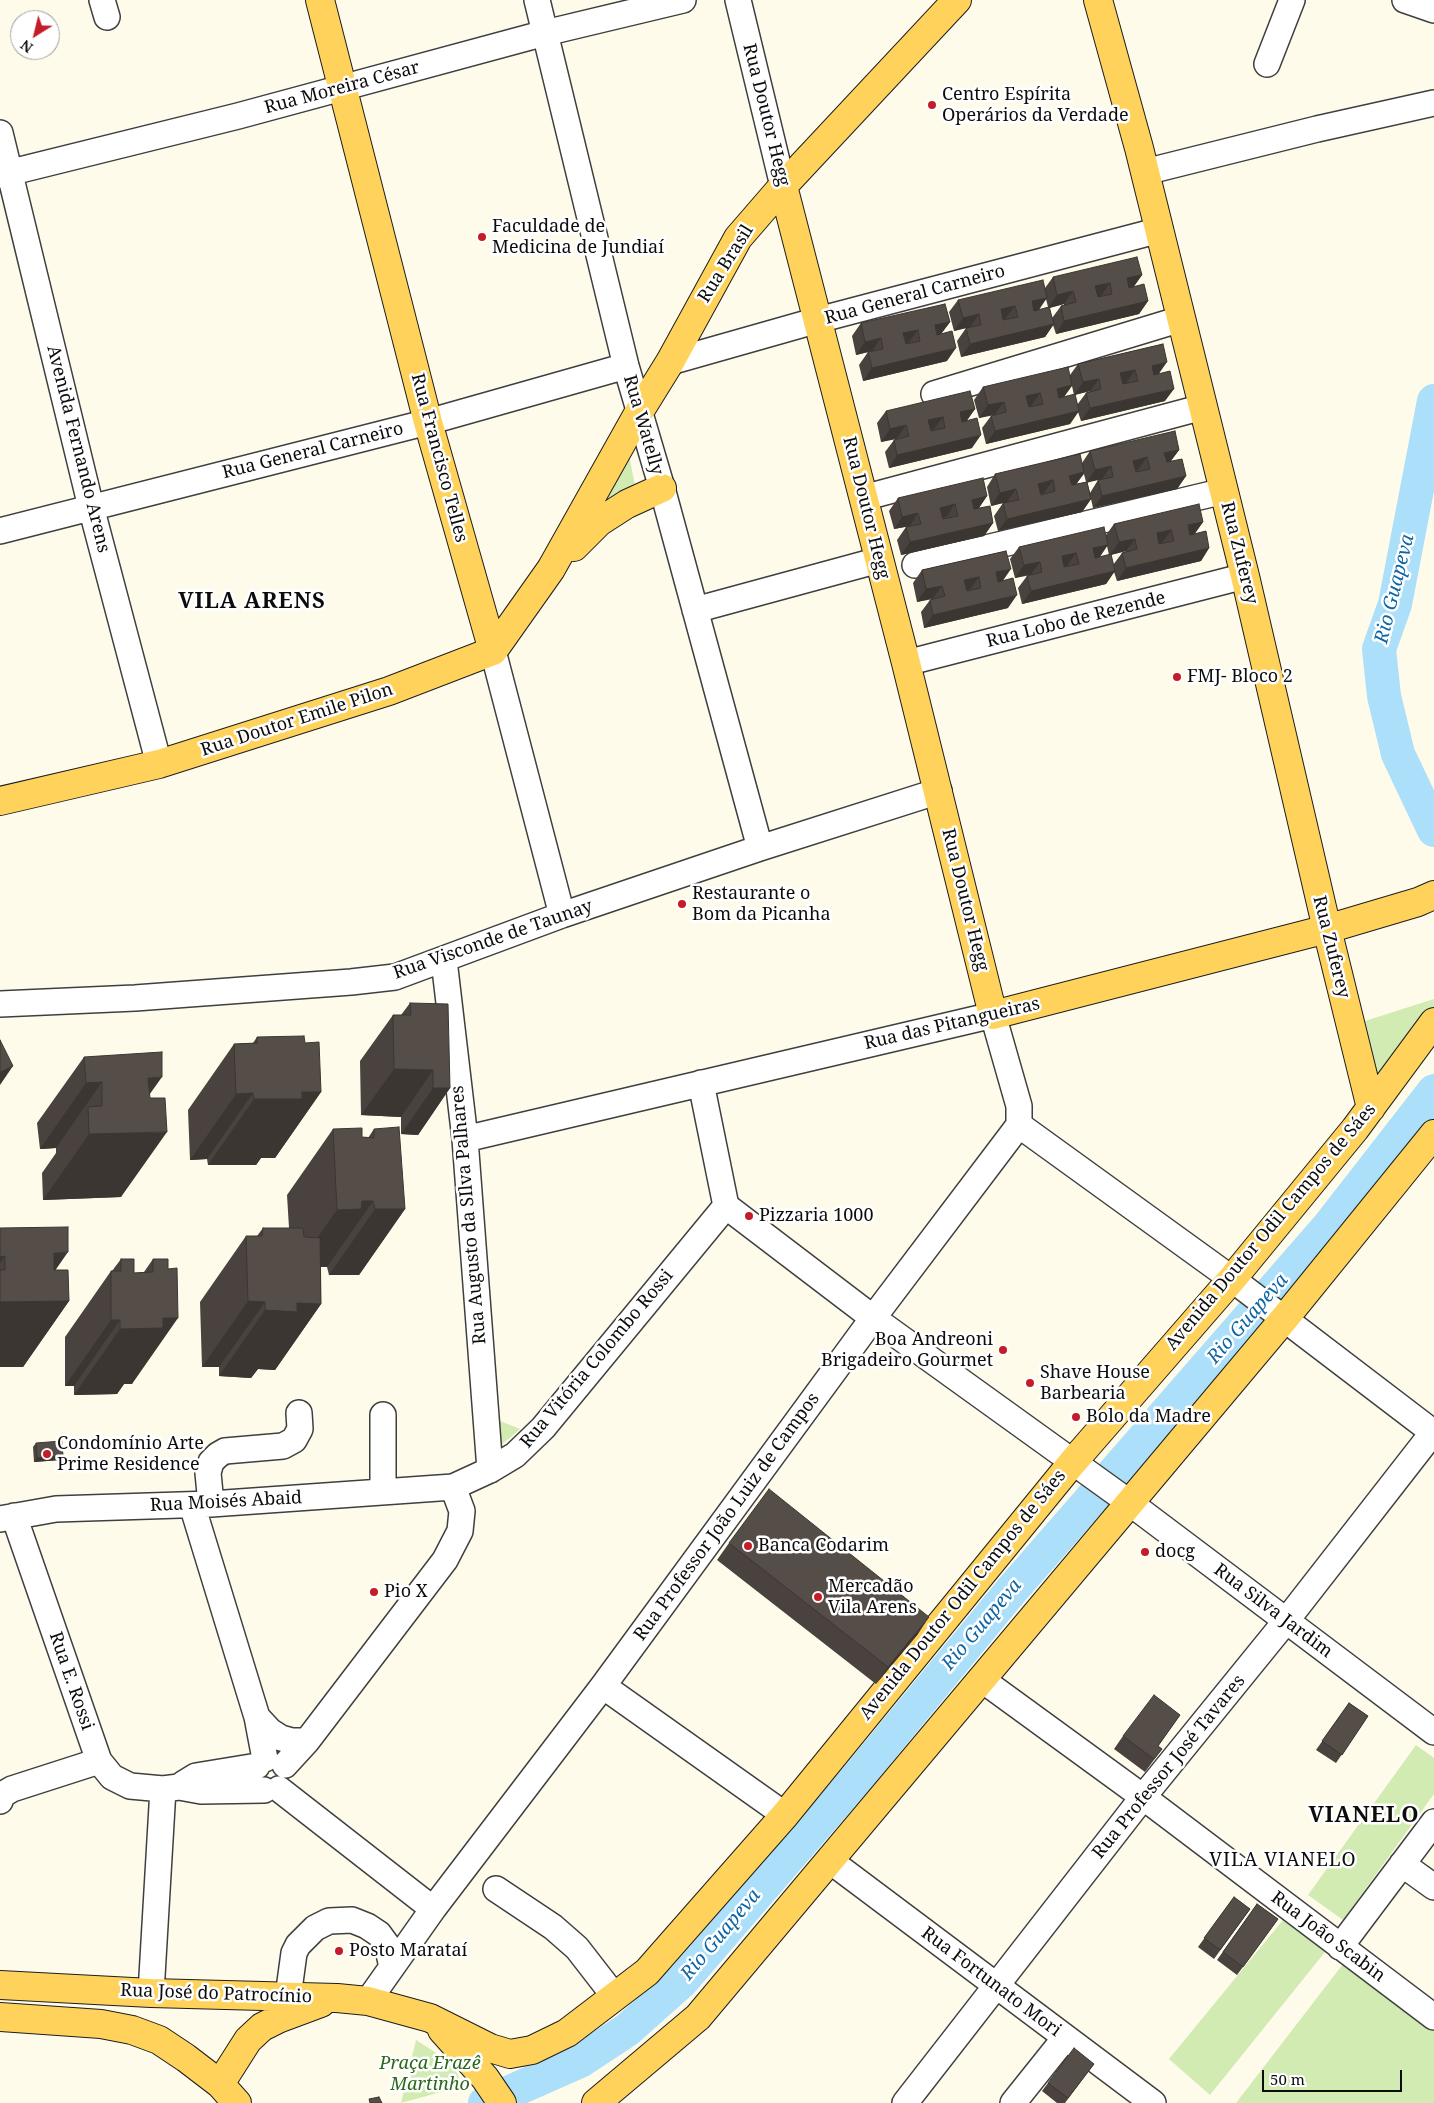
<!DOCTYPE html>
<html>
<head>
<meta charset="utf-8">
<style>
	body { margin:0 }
	#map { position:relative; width:1434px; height:2103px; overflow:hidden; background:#fffbeb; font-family:"Noto Serif",serif }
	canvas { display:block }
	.north { position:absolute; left:10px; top:10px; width:50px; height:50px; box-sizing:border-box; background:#fff; border:1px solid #9e9e9e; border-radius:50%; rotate:216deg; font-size:14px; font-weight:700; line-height:20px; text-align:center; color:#0c0c0c }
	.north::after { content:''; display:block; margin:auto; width:18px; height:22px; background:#c41c28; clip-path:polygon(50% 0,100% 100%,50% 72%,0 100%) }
	.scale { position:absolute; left:1262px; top:2070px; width:140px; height:22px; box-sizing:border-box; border:2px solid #0c0c0c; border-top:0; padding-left:6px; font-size:15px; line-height:18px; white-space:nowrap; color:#0c0c0c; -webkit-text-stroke:4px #fff; paint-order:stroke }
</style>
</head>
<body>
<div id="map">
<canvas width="1434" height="2103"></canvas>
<div class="north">N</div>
<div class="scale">50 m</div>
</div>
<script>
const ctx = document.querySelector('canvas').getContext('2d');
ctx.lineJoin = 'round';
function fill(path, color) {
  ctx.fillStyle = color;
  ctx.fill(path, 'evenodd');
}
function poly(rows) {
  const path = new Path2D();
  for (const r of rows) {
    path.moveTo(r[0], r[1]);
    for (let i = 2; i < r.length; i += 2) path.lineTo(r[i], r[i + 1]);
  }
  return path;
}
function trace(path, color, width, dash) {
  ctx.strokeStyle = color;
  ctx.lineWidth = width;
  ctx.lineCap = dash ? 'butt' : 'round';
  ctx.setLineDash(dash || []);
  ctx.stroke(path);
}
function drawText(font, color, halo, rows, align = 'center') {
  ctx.font = font + ' "Noto Serif",serif';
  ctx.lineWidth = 5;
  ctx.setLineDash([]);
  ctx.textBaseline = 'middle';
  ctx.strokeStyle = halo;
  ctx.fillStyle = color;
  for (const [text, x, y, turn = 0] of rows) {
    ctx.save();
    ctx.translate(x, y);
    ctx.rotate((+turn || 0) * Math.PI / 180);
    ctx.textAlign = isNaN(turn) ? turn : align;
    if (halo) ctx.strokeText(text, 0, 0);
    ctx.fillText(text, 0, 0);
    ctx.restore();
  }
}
const green = poly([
	[627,446,635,485,585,523],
	[1434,999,1434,1008,1413,1037,1383,1073,1377,1073,1373,1068,1365,1021],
	[500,1421,520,1429,499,1447],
	[1416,1745,1434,1758,1434,1794,1343,1920,1308,1895],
	[1283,1920,1325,1952,1210,2095,1169,2059],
	[1343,1964,1434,2032,1434,2103,1236,2103],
	[416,2040,438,2054,451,2066,457,2073,463,2086,401,2103]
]);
const river = poly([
	[1434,401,1395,604,1379,649,1384,696,1398,754,1434,830],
	[485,2103,580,2061,627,2030,682,1981,856,1779,1011,1591,1329,1226,1434,1091]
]);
const minor = poly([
	[102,0,107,17],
	[537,0,626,366,662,488,760,848],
	[738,0,783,186],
	[1405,0,1434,10],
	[1267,64,1292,0],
	[0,133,91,507,159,764],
	[1145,172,1317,129,1434,103],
	[0,175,238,116,545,33,683,0],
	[670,362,818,320,1160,230],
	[934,394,1181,319],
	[863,498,1203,407],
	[0,531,428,422,626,366],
	[915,565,1224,491],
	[695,610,879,560],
	[493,651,562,915],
	[906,663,1245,576],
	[444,960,465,1139,490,1470],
	[0,1004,135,998,351,982,395,977,562,915,760,848,939,791],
	[701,1083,726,1206],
	[1019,1125,1232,1279,1434,1433],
	[726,1206,873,1318,1130,1503,1434,1732],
	[383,1415,383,1492],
	[211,1504,208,1473,211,1462,218,1455,225,1451,283,1446,294,1440,300,1429,299,1413],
	[192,1505,257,1717,265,1759],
	[14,1516,99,1761,112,1777,130,1786,163,1789,179,1787,201,1791,264,1790],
	[0,1519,56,1509,211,1504,453,1487,490,1470,515,1455,543,1428,726,1206],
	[981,1679,1143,1797,1434,2017],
	[603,1686,785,1815],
	[257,1717,270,1731,281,1738,292,1741,307,1741],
	[285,1765,307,1741,445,1560,460,1531,462,1511,453,1487],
	[183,1784,196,1776,257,1766],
	[279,1789,433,1909],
	[0,1801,2,1795,12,1789,99,1761],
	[829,1860,1153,2103],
	[1402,1864,1434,1887],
	[496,1889,553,1927,577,1948,615,1997],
	[1340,1947,1434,1822],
	[151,1993,163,1789],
	[288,1997,294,1953,298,1945,315,1928,329,1921,352,1920,367,1926,379,1934,387,1945,392,1967],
	[368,2001,433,1909,603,1686,873,1318,1019,1125,1019,1106,993,1015,465,1139],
	[905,2103,1143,1797,1286,1621,1434,1431],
	[1013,2103,1065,2038]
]);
const major = poly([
	[320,0,428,422,493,651],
	[1098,0,1139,148,1245,576,1327,929,1371,1108],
	[783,186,906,663,993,1015,1327,929,1418,902,1434,895],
	[574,547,599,522,627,504,662,488],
	[0,801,159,764,389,691,493,651,551,569,639,412,670,362,738,238,783,186,957,0],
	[0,1985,151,1993,337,1998,368,2001,430,2018,490,2048,510,2054,532,2050,567,2033,647,1972,785,1815,1072,1463,1232,1279,1355,1129,1434,1022],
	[0,2017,101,2024,132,2030,159,2040,186,2058,220,2084,237,2103],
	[442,2030,485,2078,502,2103],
	[220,2084,248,2040,262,2027,278,2019,321,2003],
	[596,2103,698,2017,1284,1319,1434,1134]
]);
const wall = poly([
	[1142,275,1133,287,1148,301,1139,314,1056,334,1053,325,1045,337,961,357,957,341,966,328,970,327,954,331,949,312,958,300,1045,288,1053,277],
	[1046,299,1048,307,1039,310],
	[1064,304,1064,305,1061,306,1052,318,1050,308],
	[950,322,941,334,947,361,863,381,859,365,868,352,872,352,872,351,856,355,852,336,861,323],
	[1163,344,1159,374,1165,401,1081,421,1078,412,1070,424,986,444,982,428,991,416,995,415,979,418,974,400,983,387,1070,375,1078,364],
	[1072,386,1074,395,1064,397],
	[1090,391,1086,393,1077,405,1075,395],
	[975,409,966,421,972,448,889,468,885,452,894,440,897,439,881,442,877,423,886,411],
	[1179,450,1171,461,1186,476,1177,489,1093,508,1091,499,1082,512,998,531,994,516,1003,503,1007,502,991,506,987,487,995,474,1082,463,1090,451],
	[1084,474,1086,482,1076,484],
	[1102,479,1098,480,1090,493,1087,482],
	[987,496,979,508,993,523,984,536,901,555,897,540,906,527,910,526,894,529,889,511,898,498],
	[1203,522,1194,534,1209,548,1201,561,1117,581,1114,572,1106,584,1022,604,1018,588,1027,576,1031,575,1015,578,1010,559,1019,547,1106,535,1114,524],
	[1107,546,1109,555,1100,557],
	[1126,551,1122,553,1113,565,1111,555],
	[1006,551,1002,581,1008,608,924,628,921,612,930,600,933,599,917,602,913,583,922,570],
	[410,1003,450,1088,418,1135,401,1134,401,1117,361,1115,360,1061,393,1015,401,1015],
	[257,1037,305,1043,321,1092,275,1158,261,1158,256,1165,208,1165,207,1159,190,1160,188,1110,234,1044,253,1043],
	[84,1057,149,1095,121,1197,43,1200,42,1173,56,1153,56,1148,40,1149,37,1123],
	[333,1129,362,1137,368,1138,374,1129,405,1209,359,1275,329,1275,327,1267,321,1267,321,1304,275,1370,258,1369,251,1378,219,1376,219,1367,202,1367,200,1302,246,1236,257,1236,263,1228,289,1228,287,1195],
	[0,1228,56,1270,69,1301,23,1367,0,1367],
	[121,1259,134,1273,144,1272,153,1259,168,1259,132,1384,124,1384,117,1394,74,1395,74,1386,65,1386,65,1337,111,1271,112,1271],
	[36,1443,60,1460,34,1462,33,1447],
	[729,1543,918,1634,876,1684,717,1560],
	[1349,1703,1368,1716,1336,1763,1316,1750],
	[1180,1715,1158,1746,1162,1749,1145,1772,1114,1749,1123,1736],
	[1234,1897,1250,1909,1214,1959,1198,1947],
	[1257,1904,1278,1919,1237,1975,1217,1960],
	[1094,2064,1065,2103,1057,2103,1042,2091,1048,2083]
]);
const shadedWall = poly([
	[1142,275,1133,288,1118,291,1127,278],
	[1110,283,1101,296,1086,299,1095,286],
	[1073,291,1064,304,1048,308,1057,295],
	[1047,298,1038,310,1023,314,1032,301],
	[1148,301,1139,314,1056,334,1064,321],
	[1015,306,1006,318,992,322,1001,309],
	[979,314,970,327,954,331,963,318],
	[950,322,941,334,926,338,935,325],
	[1054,324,1045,337,961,357,970,344],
	[918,330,909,342,894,346,903,333],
	[881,338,872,351,856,355,865,342],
	[956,348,947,361,863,381,872,368],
	[1167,362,1158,375,1143,378,1152,366],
	[1135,370,1126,383,1112,386,1120,373],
	[1099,379,1090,391,1074,395,1083,382],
	[1072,385,1063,398,1048,401,1057,389],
	[1174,389,1165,401,1081,421,1090,408],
	[1040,393,1031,406,1017,409,1026,396],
	[1004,402,995,414,979,418,988,405],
	[975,409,966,422,951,425,960,412],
	[1079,411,1070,424,986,444,995,431],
	[943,417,934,429,919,433,928,420],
	[906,425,897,438,881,442,890,429],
	[981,435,972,448,889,468,897,455],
	[1179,450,1170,462,1155,466,1164,453],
	[1147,457,1138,470,1124,474,1133,461],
	[1111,466,1102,479,1086,483,1095,470],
	[1084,472,1076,485,1061,489,1069,476],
	[1186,476,1177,489,1093,508,1102,496],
	[1053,480,1044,493,1029,496,1038,484],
	[1016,489,1007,502,991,506,1000,493],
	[987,496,978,509,963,513,972,500],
	[1091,499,1082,512,998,531,1007,519],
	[955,504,946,517,932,520,940,508],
	[918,513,910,526,894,529,902,517],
	[1203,522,1194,535,1179,538,1188,525],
	[993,523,984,536,901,555,910,542],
	[1171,530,1162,543,1148,546,1157,533],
	[1135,539,1126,551,1110,555,1119,542],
	[1108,545,1099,557,1084,561,1093,548],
	[1209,548,1201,561,1117,581,1126,568],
	[1076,553,1067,566,1053,569,1062,556],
	[1040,562,1031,574,1015,578,1024,565],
	[1011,569,1002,582,987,585,996,572],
	[1115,571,1106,584,1022,604,1031,591],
	[979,577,970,589,955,593,964,580],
	[942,586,933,598,917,602,926,589],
	[1017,595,1008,608,924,628,933,615],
	[13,1066,0,1085,0,1072],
	[394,1069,433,1070,401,1117,361,1115],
	[162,1077,122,1133,167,1132,121,1197,43,1200,89,1134,148,1078],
	[102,1082,56,1148,40,1149,86,1083],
	[433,1088,450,1088,418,1135,401,1134],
	[302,1092,321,1092,275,1158,261,1158,256,1165,208,1165,254,1099],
	[253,1093,207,1159,190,1160,236,1094],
	[362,1201,373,1201,327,1267,320,1267,291,1275,337,1210],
	[375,1209,405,1209,359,1275,329,1275],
	[68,1252,34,1301,69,1301,23,1367,0,1367,0,1302,54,1253],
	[5,1256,0,1263,0,1257],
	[248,1301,265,1302,219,1367,202,1367],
	[297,1303,321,1304,275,1370,258,1369,251,1378,219,1376,265,1310],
	[163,1318,178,1318,132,1384,124,1384,117,1394,74,1395,120,1329],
	[111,1320,120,1320,74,1386,65,1386],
	[63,1456,60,1460,34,1462,37,1458],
	[929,1617,918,1634,876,1684,888,1667]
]);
const building = poly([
	[1137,257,1142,275,1127,278,1129,288,1144,284,1148,301,1064,321,1061,306,1076,302,1073,291,1057,295,1053,277,1137,257],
	[1110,283,1112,294,1098,297,1095,286,1110,283],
	[1043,280,1047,298,1032,301,1034,311,1049,307,1054,324,970,344,966,328,981,325,979,314,963,318,958,300,1043,280],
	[1015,306,1018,317,1003,320,1001,309,1015,306],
	[945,304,950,322,935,325,937,335,952,331,956,348,872,368,868,352,883,349,881,338,865,342,861,323,945,304],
	[918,330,920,341,906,344,903,333,918,330],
	[1163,344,1167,362,1152,366,1154,375,1170,371,1174,389,1090,408,1086,393,1101,389,1099,379,1083,382,1078,364,1163,344],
	[1135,370,1138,381,1123,384,1120,373,1135,370],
	[1068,367,1072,385,1057,389,1059,398,1075,394,1079,411,995,431,991,416,1006,412,1004,402,988,405,983,387,1068,367],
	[1040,393,1043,404,1029,407,1026,396,1040,393],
	[970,391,975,409,960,412,962,422,977,418,981,435,897,455,894,440,909,436,906,425,890,429,886,411,970,391],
	[943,417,945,428,931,431,928,420,943,417],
	[1175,431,1179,450,1164,453,1167,462,1182,459,1186,476,1102,496,1098,480,1113,477,1111,466,1095,470,1090,451,1175,431],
	[1147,457,1150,469,1136,472,1133,461,1147,457],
	[1080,454,1084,472,1069,476,1072,485,1087,482,1091,499,1007,519,1003,503,1019,500,1016,489,1000,493,995,474,1080,454],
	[1053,480,1055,491,1041,495,1038,484,1053,480],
	[983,478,987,496,972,500,974,509,990,506,993,523,910,542,906,527,921,524,918,513,902,517,898,498,983,478],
	[955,504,958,516,943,519,940,508,955,504],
	[1199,504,1203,522,1188,525,1190,535,1206,531,1209,548,1126,568,1122,553,1137,549,1135,539,1119,542,1114,524,1199,504],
	[1171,530,1174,541,1159,544,1157,533,1171,530],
	[1104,527,1108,545,1093,548,1095,558,1111,554,1115,571,1031,591,1027,576,1042,572,1040,562,1024,565,1019,547,1104,527],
	[1076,553,1079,564,1064,567,1062,556,1076,553],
	[1006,551,1011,569,996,572,998,582,1013,578,1017,595,933,615,930,600,945,596,942,586,926,589,922,570,1006,551],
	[979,577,981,588,967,591,964,580,979,577],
	[410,1003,448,1004,450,1088,433,1088,433,1070,394,1069,393,1015,411,1015,410,1003],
	[304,1036,305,1043,319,1042,321,1092,302,1092,302,1099,254,1099,253,1093,236,1094,234,1044,257,1043,257,1037,304,1036],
	[0,1040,13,1066,0,1072,0,1040],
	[162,1052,162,1077,148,1078,150,1098,165,1098,167,1132,89,1134,88,1107,102,1106,102,1082,86,1083,84,1057,162,1052],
	[399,1127,405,1209,375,1209,373,1201,362,1201,361,1209,337,1210,333,1129,362,1128,362,1137,374,1138,374,1129,399,1127],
	[68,1227,68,1252,54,1253,54,1270,68,1270,69,1301,0,1302,0,1270,5,1270,5,1256,0,1257,0,1228,68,1227],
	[263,1228,303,1228,304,1237,320,1238,321,1304,297,1303,297,1312,265,1310,265,1302,248,1301,246,1236,262,1236,263,1228],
	[121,1259,134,1259,134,1273,153,1272,153,1259,168,1259,168,1269,177,1268,178,1318,163,1318,163,1328,120,1329,120,1320,111,1320,111,1271,121,1271,121,1259],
	[62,1441,63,1456,37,1458,36,1443,62,1441],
	[769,1489,929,1617,888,1667,729,1543,769,1489],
	[1154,1695,1180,1715,1158,1746,1162,1749,1154,1759,1123,1736,1154,1695],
	[1349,1703,1368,1716,1342,1755,1322,1741,1349,1703],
	[1234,1897,1250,1909,1220,1950,1204,1938,1234,1897],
	[1257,1904,1278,1919,1243,1967,1223,1952,1257,1904],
	[1074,2048,1094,2064,1068,2098,1048,2083,1074,2048],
	[379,2097,382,2103,370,2103,369,2099,379,2097]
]);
const markers = [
	[932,105,5,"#c41c28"],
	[482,237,5,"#c41c28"],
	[1177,677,5,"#c41c28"],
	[682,904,5,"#c41c28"],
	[749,1216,5,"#c41c28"],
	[1003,1350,5,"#c41c28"],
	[1030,1383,5,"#c41c28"],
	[1076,1417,5,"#c41c28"],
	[47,1454,5,"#c41c28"],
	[748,1546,5,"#c41c28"],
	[1145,1552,5,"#c41c28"],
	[374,1592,5,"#c41c28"],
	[818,1597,5,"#c41c28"],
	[339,1951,5,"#c41c28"]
];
const streetNames = [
	["Rua Moreira César",342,88,-15],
	["Rua Doutor Hegg",766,115,76],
	["Rua Brasil",726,264,-58],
	["Rua General Carneiro",915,295,-15],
	["Rua Watelly",643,425,74],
	["Avenida Fernando Arens",78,449,76],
	["Rua General Carneiro",313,451,-14],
	["Rua Francisco Telles",439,458,75],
	["Rua Doutor Hegg",866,508,76],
	["Rua Zuferey",1239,553,76],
	["Rua Lobo de Rezende",1076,620,-14],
	["Rua Doutor Emile Pilon",297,720,-18],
	["Rua Doutor Hegg",965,900,76],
	["Rua Visconde de Taunay",493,940,-19],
	["Rua Zuferey",1331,947,76],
	["Rua das Pitangueiras",952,1024,-13],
	["Rua Augusto da SIlva Palhares",469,1215,-95],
	["Avenida Doutor Odil Campos de Sáes",1271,1227,-50],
	["Rua Vitória Colombo Rossi",597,1359,-50],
	["Rua Moisés Abaid",226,1502,-3],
	["Rua Professor João Luiz de Campos",727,1517,-54],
	["Avenida Doutor Odil Campos de Sáes",963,1595,-51],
	["Rua Silva Jardim",1273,1611,37],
	["Rua E. Rossi",71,1681,71],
	["Rua Professor José Tavares",1169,1767,-51],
	["Rua João Scabin",1328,1937,37],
	["Rua Fortunato Mori",991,1982,37],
	["Rua José do Patrocínio",216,1994,2]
];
const poiNames = [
	["Centro Espírita",942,95],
	["Operários da Verdade",942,116],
	["Faculdade de",492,227],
	["Medicina de Jundiaí",492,248],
	["FMJ- Bloco 2",1187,677],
	["Restaurante o",692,894],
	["Bom da Picanha",692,915],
	["Pizzaria 1000",759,1216],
	["Boa Andreoni",993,1340,"right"],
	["Brigadeiro Gourmet",993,1361,"right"],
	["Shave House",1040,1373],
	["Barbearia",1040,1394],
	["Bolo da Madre",1086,1417],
	["Condomínio Arte",57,1444],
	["Prime Residence",57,1465],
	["Banca Codarim",758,1546],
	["docg",1155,1552],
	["Mercadão",828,1587],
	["Vila Arens",828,1608],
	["Pio X",384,1592],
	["Posto Marataí",349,1951]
];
const parkNames = [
	["Praça Erazê",430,2064],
	["Martinho",430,2085]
];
const waterNames = [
	["Rio Guapeva",1395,589,-76],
	["Rio Guapeva",1248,1319,-49],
	["Rio Guapeva",982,1625,-50],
	["Rio Guapeva",721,1935,-50]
];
const neighbourhoodNames = [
	["VILA VIANELO",1283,1861]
];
const districtNames = [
	["VILA ARENS",252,602],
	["VIANELO",1364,1816]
];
fill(green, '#d1ebb2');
trace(river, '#acdffa', 34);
trace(minor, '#3f3f3f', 28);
trace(major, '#1d1d1d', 30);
trace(minor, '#fff', 25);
trace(major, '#ffd35b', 28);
fill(wall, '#49423e');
fill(shadedWall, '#3c3632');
fill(building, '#554d48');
trace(building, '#3c3632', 1);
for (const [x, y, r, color] of markers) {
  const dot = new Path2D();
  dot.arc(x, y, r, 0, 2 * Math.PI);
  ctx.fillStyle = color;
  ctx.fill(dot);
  trace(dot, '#fff', 2);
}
drawText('18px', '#0c0c0c', '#fff', streetNames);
drawText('18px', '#0c0c0c', '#fff', poiNames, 'left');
drawText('italic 18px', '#2b6719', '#fff', parkNames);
drawText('italic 19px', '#0e67a4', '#fff', waterNames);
ctx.letterSpacing = '1px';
drawText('19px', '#0c0c0c', '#fff', neighbourhoodNames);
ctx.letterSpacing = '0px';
ctx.letterSpacing = '1px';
drawText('bold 22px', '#0c0c0c', '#fff', districtNames);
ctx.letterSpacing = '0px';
</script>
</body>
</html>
